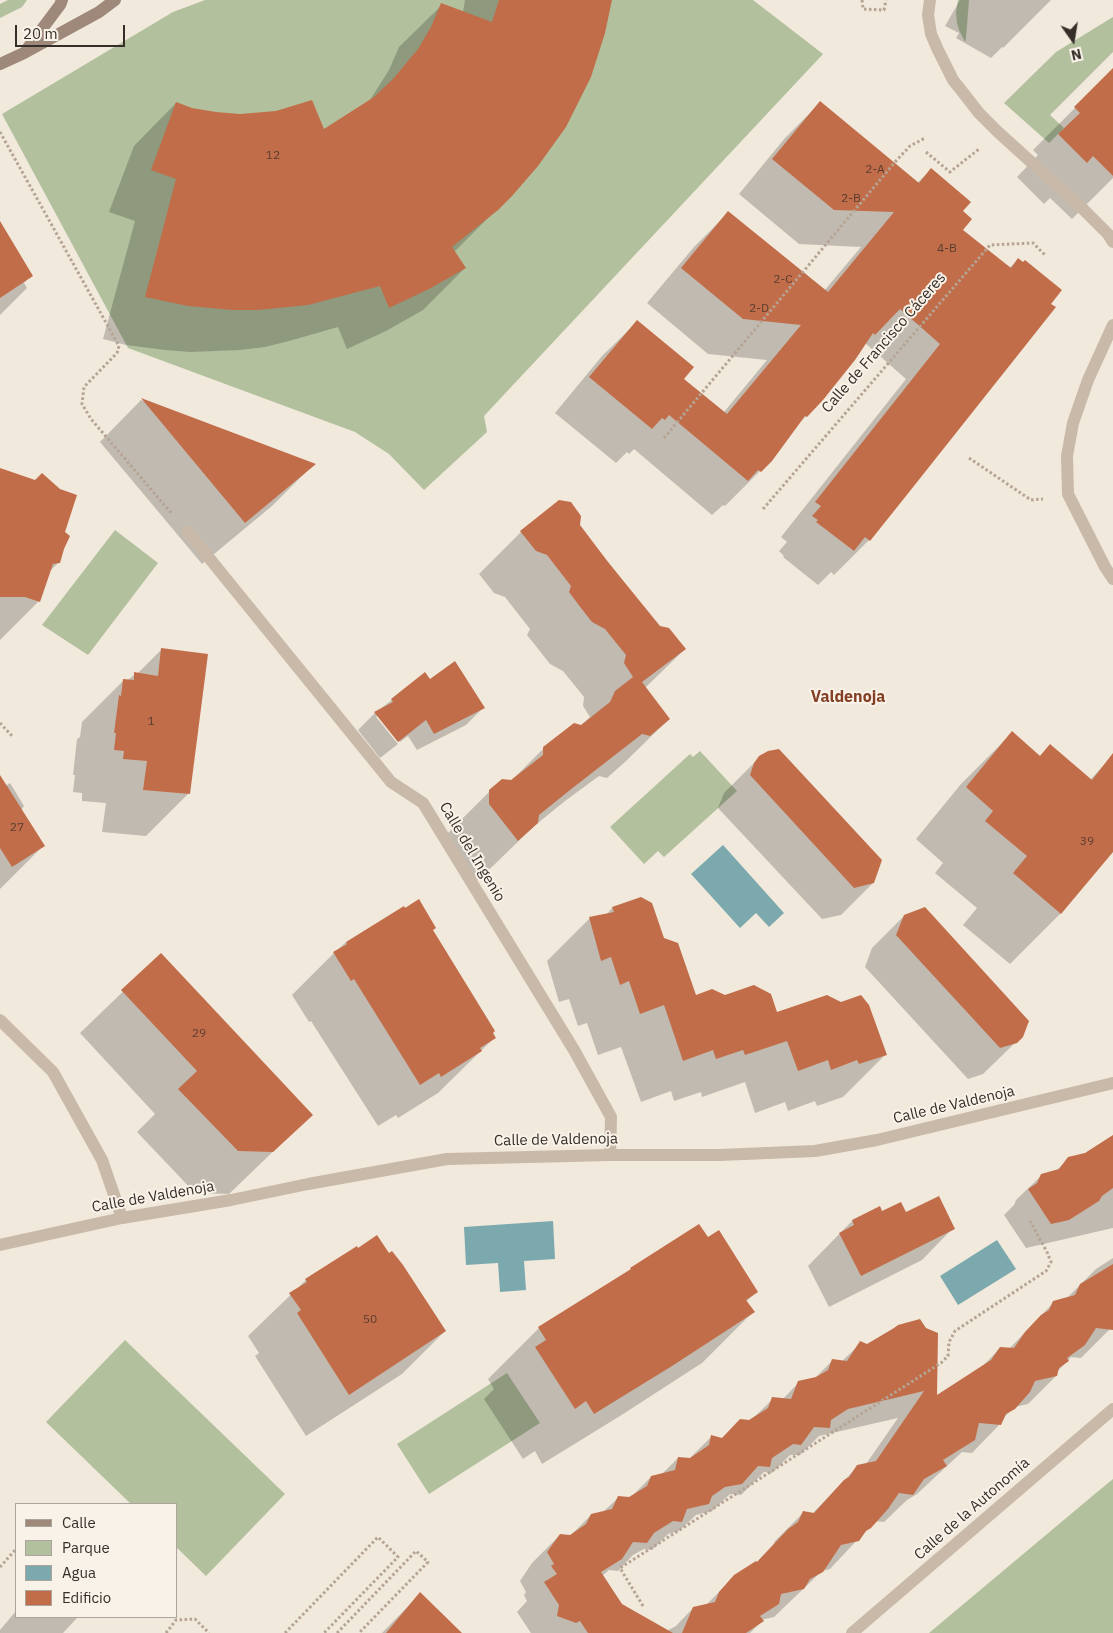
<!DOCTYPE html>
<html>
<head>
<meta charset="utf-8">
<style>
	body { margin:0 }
	#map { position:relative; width:1113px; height:1633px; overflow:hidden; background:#f1e9dc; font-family:"IBM Plex Sans",sans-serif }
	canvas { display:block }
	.legend { position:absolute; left:15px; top:1503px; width:162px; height:115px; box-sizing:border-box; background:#f9f2e9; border:1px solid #aba49c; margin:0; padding:6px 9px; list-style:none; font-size:15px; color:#362e28 }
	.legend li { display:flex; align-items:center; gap:10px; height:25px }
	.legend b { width:25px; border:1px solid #aba49c }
	.north { position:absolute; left:1048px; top:15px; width:50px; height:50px; -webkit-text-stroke:4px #f9f2e9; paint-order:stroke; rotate:167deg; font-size:14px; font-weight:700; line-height:20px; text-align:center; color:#362e28 }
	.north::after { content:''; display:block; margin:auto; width:18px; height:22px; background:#362e28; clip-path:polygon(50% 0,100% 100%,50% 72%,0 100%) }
	.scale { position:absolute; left:15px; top:25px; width:110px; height:22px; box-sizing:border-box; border:2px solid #362e28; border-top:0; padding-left:6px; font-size:15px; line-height:18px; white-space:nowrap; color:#362e28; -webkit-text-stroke:4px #f9f2e9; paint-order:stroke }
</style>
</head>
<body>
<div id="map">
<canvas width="1113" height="1633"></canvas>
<ul class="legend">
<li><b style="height:6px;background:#9d887a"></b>Calle</li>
<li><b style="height:14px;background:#b2c09d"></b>Parque</li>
<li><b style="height:14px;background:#7ca9ae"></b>Agua</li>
<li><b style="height:14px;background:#c26d49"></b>Edificio</li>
</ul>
<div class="north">N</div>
<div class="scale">20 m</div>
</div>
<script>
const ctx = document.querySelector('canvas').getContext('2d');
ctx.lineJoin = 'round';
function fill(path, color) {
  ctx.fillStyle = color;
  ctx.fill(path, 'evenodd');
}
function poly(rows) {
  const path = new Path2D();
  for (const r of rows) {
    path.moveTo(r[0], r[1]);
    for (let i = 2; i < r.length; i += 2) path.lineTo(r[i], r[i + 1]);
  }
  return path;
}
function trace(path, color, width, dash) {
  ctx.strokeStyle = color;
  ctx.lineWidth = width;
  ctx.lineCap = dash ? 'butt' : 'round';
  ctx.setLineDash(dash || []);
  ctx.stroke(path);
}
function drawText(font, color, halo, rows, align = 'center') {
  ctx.font = font + ' "IBM Plex Sans",sans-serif';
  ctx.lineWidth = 4;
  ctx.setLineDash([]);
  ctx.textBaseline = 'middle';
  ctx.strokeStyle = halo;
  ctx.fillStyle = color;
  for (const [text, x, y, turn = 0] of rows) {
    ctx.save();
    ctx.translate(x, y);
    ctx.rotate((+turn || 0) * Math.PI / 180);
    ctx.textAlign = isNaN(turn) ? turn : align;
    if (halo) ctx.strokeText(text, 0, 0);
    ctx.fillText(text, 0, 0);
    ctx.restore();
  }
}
const green = poly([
	[8,0,27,0,22,7,0,18,0,4],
	[205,0,753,0,823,54,484,416,487,432,424,490,389,454,355,432,128,348,2,114,173,12],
	[958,0,969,0,966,38,965,42,959,30,957,23,956,13],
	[1113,17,1113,52,1050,115,1064,128,1049,143,1004,103,1056,52],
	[115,530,158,563,88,655,42,625],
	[700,751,737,791,664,857,658,851,644,864,610,827,690,754,693,757],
	[125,1340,285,1494,206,1576,176,1547,176,1504,131,1504,46,1422],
	[507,1373,540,1423,429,1494,397,1444],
	[1113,1479,1113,1633,929,1633,1096,1493]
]);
const water = poly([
	[723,845,784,913,769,927,756,913,740,928,691,874],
	[553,1221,555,1259,524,1261,526,1290,500,1292,498,1263,466,1265,464,1227],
	[997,1240,1016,1269,958,1305,940,1276]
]);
const shadow = poly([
	[465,0,611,0,497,209,454,252,465,268,423,310,386,331,347,349,338,327,289,341,265,347,240,350,190,352,165,350,126,345,103,339,135,221,109,212,134,146,176,103,192,109,323,131,370,100,389,70,399,47,442,5,463,12],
	[960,0,1051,0,1003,48,1002,47,991,58,956,38,959,33,945,26],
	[1113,70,1113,178,1072,219,1050,198,1044,204,1017,177,1038,155,1033,150],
	[820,103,917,183,931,170,961,212,961,230,1009,268,1018,260,869,540,834,575,831,572,818,585,783,557,784,556,779,551,787,542,781,537,906,379,865,343,806,416,794,428,760,471,725,506,723,505,712,515,634,449,629,454,627,452,616,463,555,413,602,356,637,322,683,379,724,412,767,360,708,354,647,303,694,247,728,213,824,291,861,247,799,244,739,194,785,138],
	[0,224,31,275,24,283,27,288,0,315],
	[141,400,314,464,272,506,202,564,100,442],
	[0,470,63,532,59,562,50,571,39,601,0,640],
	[579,525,659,627,685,649,645,688,669,719,626,761,607,778,599,776,565,801,533,827,494,865,475,882,447,834,490,791,511,781,544,748,581,726,590,717,583,706,584,697,563,671,550,664,539,650,527,635,530,629,505,597,494,593,479,574,521,532],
	[162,649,189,793,146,836,102,832,106,803,82,801,82,793,73,792,75,775,73,775,77,739,80,737,82,722,124,680,128,680,135,674,137,674],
	[425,674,430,681,483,708,466,725,417,750,408,736,400,742,378,715,376,717,398,744,380,758,358,730,375,713],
	[1012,733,1040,756,1050,746,1090,780,1105,764,1113,771,1113,851,1061,913,1010,964,963,925,977,908,935,873,943,863,916,839,961,784],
	[756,761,873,883,841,915,822,919,718,808,724,793],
	[0,777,5,786,10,783,24,806,21,810,43,846,0,889],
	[641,898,695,997,776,1014,885,1055,843,1097,817,1106,815,1101,788,1111,785,1102,755,1113,745,1082,702,1097,701,1092,674,1101,671,1091,641,1102,621,1047,598,1055,587,1023,578,1026,569,999,559,1002,547,961,590,918,606,915,612,908],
	[904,916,1016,1042,983,1074,968,1079,865,967,872,948],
	[432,931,494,1038,438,1093,398,1118,396,1115,378,1126,311,1021,309,1022,292,995,334,953,346,942],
	[161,955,311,1115,229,1194,195,1193,137,1132,155,1114,80,1033],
	[1113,1140,1113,1228,1026,1248,1004,1215,1014,1205,1016,1200,1042,1175,1055,1172,1069,1158,1086,1154],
	[879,1208,882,1213,906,1214,953,1228,922,1260,829,1307,808,1266,852,1221],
	[358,1250,445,1331,402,1374,306,1436,255,1356,259,1353,248,1336,306,1280],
	[1113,1258,1113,1323,1110,1329,1081,1358,1071,1357,1057,1372,1056,1376,1028,1404,1015,1407,1002,1419,1000,1424,972,1453,962,1452,917,1494,907,1500,884,1522,875,1521,830,1569,822,1571,774,1617,761,1620,762,1621,750,1633,663,1633,676,1626,693,1608,706,1605,735,1576,756,1563,773,1545,775,1541,803,1513,812,1514,858,1466,866,1464,898,1418,819,1436,800,1455,790,1455,772,1473,764,1472,741,1495,730,1494,712,1511,696,1515,679,1531,668,1534,652,1550,644,1549,633,1555,618,1571,609,1570,602,1576,642,1633,531,1633,517,1612,527,1601,524,1595,526,1592,520,1581,532,1563,560,1535,571,1535,591,1515,603,1512,619,1497,629,1498,632,1496,651,1477,662,1474,678,1458,689,1459,711,1437,722,1439,751,1420,773,1399,782,1400,799,1382,814,1379,833,1360,842,1361,861,1343,936,1398,980,1369,1000,1348,1009,1349,1054,1302,1068,1297,1096,1269],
	[631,1269,756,1292,746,1302,753,1312,702,1363,620,1416,542,1464,535,1451,523,1459,484,1399,494,1389,488,1379,539,1328,626,1273],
	[420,1594,460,1633,379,1633,382,1633],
	[16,1611,16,1617,78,1617,63,1633,0,1633,0,1630]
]);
const building = poly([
	[499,0,612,0,605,33,591,77,566,127,538,166,512,196,498,210,452,247,466,268,429,289,389,308,380,286,308,305,258,310,233,310,188,306,145,297,176,179,151,170,176,102,192,108,216,112,240,114,276,111,312,100,324,129,374,97,393,79,418,49,431,27,441,3,492,22],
	[1113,68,1113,176,1093,156,1087,163,1058,134,1080,113,1074,107],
	[820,101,919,183,931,168,971,202,963,211,972,219,963,230,1011,268,1018,258,1023,262,1025,260,1062,290,1051,304,1056,307,902,501,870,541,865,537,854,551,816,522,818,520,812,516,821,506,815,502,940,344,900,309,875,335,873,333,855,360,823,400,807,417,805,416,772,461,761,472,758,470,748,481,669,415,665,420,662,418,652,429,589,377,637,320,694,367,684,379,727,414,801,325,743,319,681,268,728,211,828,292,894,212,834,210,772,159],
	[0,221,33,276,0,298],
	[141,398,316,464,245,523],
	[0,468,35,480,42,473,60,489,77,495,65,532,70,536,64,549,60,563,53,564,40,602,25,597,0,597],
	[559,500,571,502,581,516,580,525,608,562,660,626,669,628,686,649,642,682,670,719,650,736,642,734,570,790,539,815,538,823,518,841,489,804,489,790,502,779,511,780,543,755,543,747,574,723,581,725,610,702,615,691,633,677,624,663,626,655,605,629,592,622,581,608,569,592,571,586,547,555,536,551,520,531],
	[161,648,208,654,190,794,143,790,147,761,123,759,124,751,114,750,116,733,114,733,119,695,121,696,123,679,134,680,134,672,158,676],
	[455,661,485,708,434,734,426,720,398,742,374,712,393,702,391,699,425,672,430,679],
	[1012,731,1040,756,1050,744,1092,780,1113,753,1113,852,1061,914,1013,873,1027,856,985,821,993,811,966,787],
	[779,749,882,860,874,883,854,888,750,775,754,763,759,756,768,751],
	[0,775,45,846,12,867,0,848],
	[641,897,652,903,664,938,678,943,696,995,712,989,725,995,754,985,771,994,777,1012,827,995,841,1002,861,995,869,1005,887,1055,859,1064,857,1060,831,1070,828,1060,798,1071,787,1041,745,1055,743,1050,716,1059,713,1050,683,1061,664,1005,640,1014,629,981,620,985,611,957,601,961,589,917,614,912,612,907],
	[419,899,436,928,433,930,495,1031,493,1033,496,1038,480,1048,482,1051,441,1077,439,1073,420,1085,354,979,351,981,333,952,347,944,346,942,404,906,405,908],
	[925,907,1029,1021,1023,1037,1017,1043,1000,1048,896,935,904,915],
	[161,953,313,1115,273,1152,238,1151,178,1089,197,1071,121,990],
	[1113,1135,1113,1188,1102,1196,1099,1201,1069,1220,1051,1224,1028,1189,1037,1183,1041,1174,1059,1169,1068,1157,1085,1153],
	[939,1196,955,1229,861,1276,839,1233,854,1225,852,1220,880,1206,882,1211,901,1202,906,1212],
	[699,1224,708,1237,719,1230,758,1292,746,1300,755,1312,672,1366,594,1414,586,1401,575,1409,535,1347,546,1340,538,1327,631,1269,630,1268],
	[377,1235,389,1253,392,1251,403,1265,446,1331,349,1395,297,1313,301,1310,289,1293,307,1282,305,1279,357,1246,358,1248],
	[1113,1264,1113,1330,1096,1328,1085,1345,1067,1358,1069,1361,1059,1368,1057,1376,1035,1381,1030,1392,1015,1409,1006,1414,1001,1425,979,1423,975,1440,943,1460,947,1466,924,1479,913,1495,899,1493,888,1509,871,1528,866,1531,859,1541,841,1545,823,1572,810,1579,804,1589,781,1594,779,1604,760,1616,764,1621,746,1633,682,1633,693,1607,715,1602,719,1592,734,1575,756,1561,757,1562,788,1529,798,1522,803,1511,814,1513,844,1480,849,1477,857,1465,876,1461,924,1391,848,1409,831,1420,830,1428,814,1427,801,1445,793,1444,772,1458,770,1467,758,1466,742,1484,725,1487,712,1496,709,1504,687,1509,682,1522,673,1521,654,1533,647,1543,633,1542,622,1559,601,1572,622,1604,673,1633,588,1633,580,1621,576,1623,557,1616,559,1605,544,1582,557,1574,551,1566,554,1564,547,1552,560,1534,570,1535,586,1524,591,1514,612,1509,618,1496,629,1497,647,1486,651,1476,675,1470,678,1457,690,1458,709,1445,711,1435,722,1438,740,1419,749,1420,768,1408,772,1397,791,1399,798,1381,816,1377,828,1370,832,1359,847,1361,860,1341,867,1344,894,1328,898,1325,920,1319,926,1328,938,1333,937,1395,991,1360,1000,1347,1014,1348,1025,1332,1041,1315,1049,1310,1053,1301,1075,1295,1080,1284],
	[420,1592,462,1633,386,1633]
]);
const path = poly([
	[862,0,863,9,884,10,886,0],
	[0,132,119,346,117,353,84,387,82,404,91,419,172,514],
	[926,152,950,172,979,149],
	[664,438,895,162,910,146,925,138],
	[969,458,1031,500,1043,499],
	[763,509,990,245,1033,243,1045,255],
	[0,723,13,737],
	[0,1567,16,1549],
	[643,1606,620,1568,941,1363,948,1356,949,1342,955,1331,1046,1271,1051,1262,1047,1252,1030,1221],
	[166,1633,176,1620,195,1619,209,1633],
	[285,1633,378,1537,398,1557,324,1633],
	[337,1633,416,1551,428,1562,359,1633]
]);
const service = poly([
	[0,1020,53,1072,102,1160,122,1218]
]);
const minor = poly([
	[930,0,928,15,931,34,938,50,953,80,961,90,979,113,998,132,1084,210,1108,234,1113,242],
	[1113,325,1088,380,1073,423,1067,456,1068,494,1105,567,1113,579],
	[188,532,391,782,423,803,574,1050,611,1117,610,1155],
	[0,1245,122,1218,231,1200,308,1184,447,1159,610,1155,720,1155,815,1151,877,1140,1113,1083],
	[852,1633,1113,1409]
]);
const secondary = poly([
	[27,49,60,5,62,0],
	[0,64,24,53,99,12,115,0]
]);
const numberNames = [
	["12",273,156],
	["2-A",875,170],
	["2-B",851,199],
	["4-B",947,249],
	["2-C",783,280],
	["2-D",759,309],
	["1",151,722],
	["27",17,828],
	["39",1087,842],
	["29",199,1034],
	["50",370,1320]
];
const streetNames = [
	["Calle de Francisco Cáceres",884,343,-49],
	["Calle del Ingenio",472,852,59],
	["Calle de Valdenoja",954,1105,-13],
	["Calle de Valdenoja",556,1140,-1],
	["Calle de Valdenoja",153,1197,-10],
	["Calle de la Autonomía",972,1509,-41]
];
const neighbourhoodNames = [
	["Valdenoja",848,697]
];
fill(green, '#b2c09d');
fill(water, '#7ca9ae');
fill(shadow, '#0003');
fill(building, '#c26d49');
trace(path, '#b5a393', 3, [2.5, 2.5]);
trace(service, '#c9b9a8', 12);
trace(minor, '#c9b9a8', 12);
trace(secondary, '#9d887a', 12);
drawText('12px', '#593e30', null, numberNames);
drawText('15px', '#362e28', '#f9f2e9', streetNames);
drawText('bold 16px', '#834024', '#f9f2e9', neighbourhoodNames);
</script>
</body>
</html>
